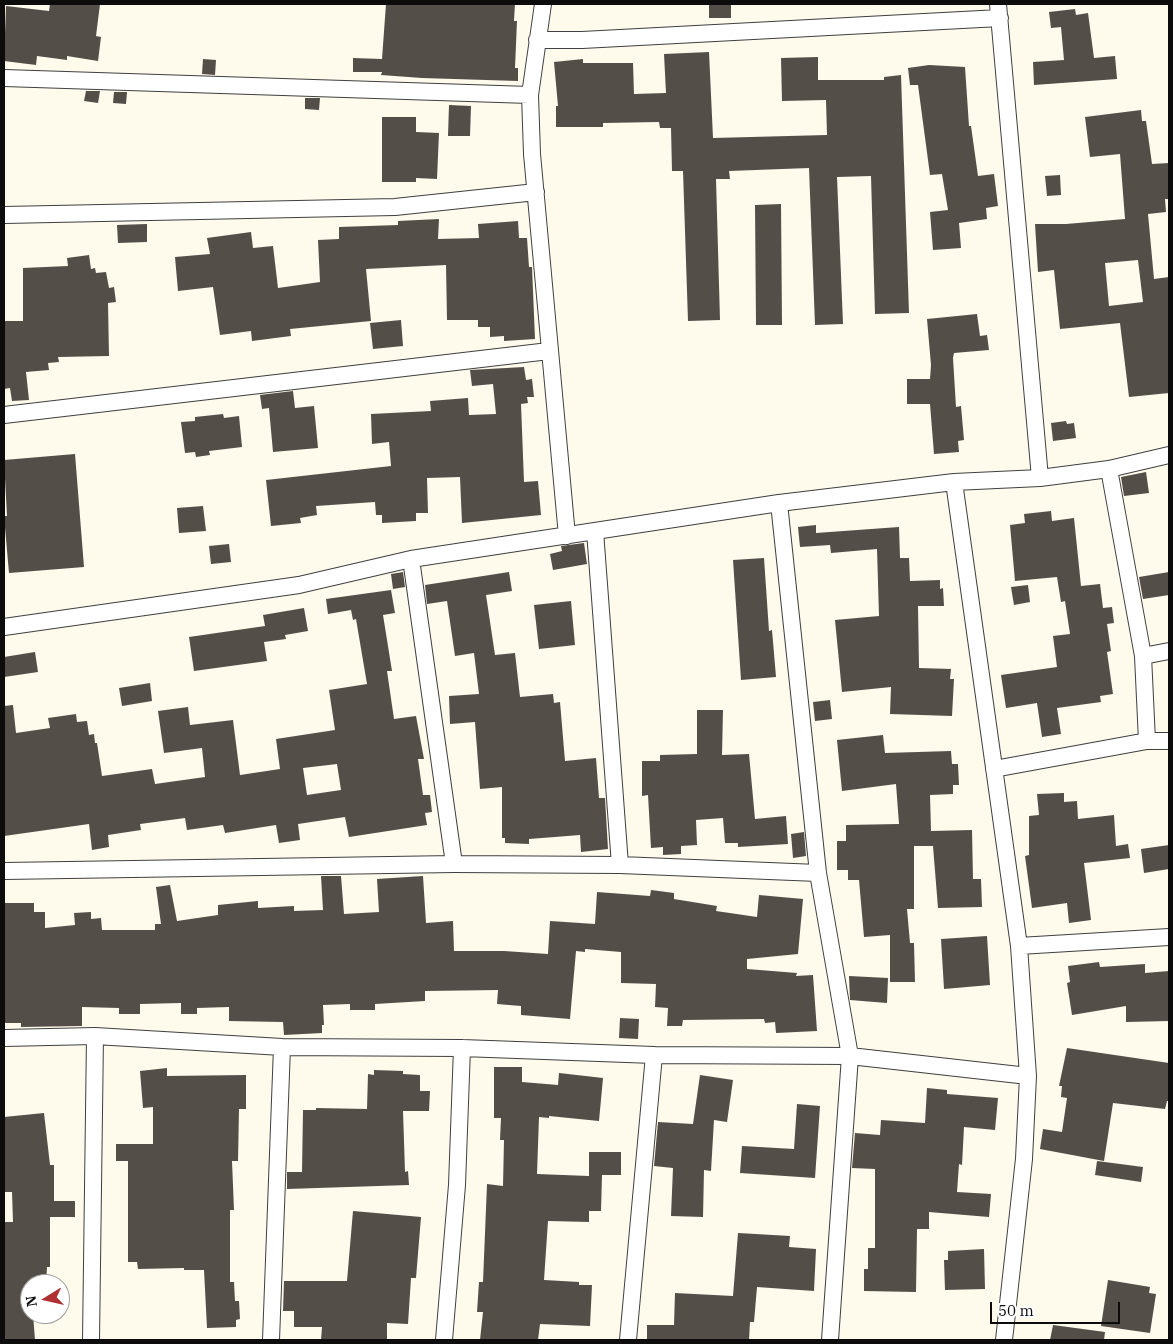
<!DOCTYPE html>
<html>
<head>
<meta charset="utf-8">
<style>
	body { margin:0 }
	#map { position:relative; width:1173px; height:1344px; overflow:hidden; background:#fefaec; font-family:"IBM Plex Serif",serif }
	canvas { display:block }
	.frame { position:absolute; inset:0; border:5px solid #0c0c0c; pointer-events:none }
	.north { position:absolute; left:20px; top:1274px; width:50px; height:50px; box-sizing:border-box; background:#fff; border:1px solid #9e9e9e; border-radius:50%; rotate:261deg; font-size:14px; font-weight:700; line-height:20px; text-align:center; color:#0c0c0c }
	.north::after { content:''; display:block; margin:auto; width:18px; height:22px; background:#b02f33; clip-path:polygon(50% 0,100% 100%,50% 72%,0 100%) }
	.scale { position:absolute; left:990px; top:1302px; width:130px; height:22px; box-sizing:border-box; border:2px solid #0c0c0c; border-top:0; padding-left:6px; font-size:15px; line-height:18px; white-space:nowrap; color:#0c0c0c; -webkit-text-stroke:4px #fff; paint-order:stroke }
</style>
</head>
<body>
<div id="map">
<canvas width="1173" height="1344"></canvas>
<div class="frame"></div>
<div class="north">N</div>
<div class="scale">50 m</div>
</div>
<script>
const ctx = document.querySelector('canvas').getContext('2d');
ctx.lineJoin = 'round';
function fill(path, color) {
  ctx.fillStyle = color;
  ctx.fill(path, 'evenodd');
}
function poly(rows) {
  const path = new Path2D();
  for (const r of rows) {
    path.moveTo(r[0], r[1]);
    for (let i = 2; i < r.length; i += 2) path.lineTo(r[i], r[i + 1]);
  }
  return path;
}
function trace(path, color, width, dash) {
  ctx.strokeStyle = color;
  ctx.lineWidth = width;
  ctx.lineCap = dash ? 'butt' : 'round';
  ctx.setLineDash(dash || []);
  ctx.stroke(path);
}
const building = poly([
	[50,4,100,4,96,36,101,37,98,61,67,56,67,60,37,56,36,65,4,61,6,6,49,11],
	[386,4,515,4,514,21,517,21,515,68,518,68,518,81,422,78,381,75,382,72,353,72,353,58,382,59],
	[709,4,731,4,731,18,709,18],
	[1075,9,1076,15,1088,13,1094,58,1115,56,1117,79,1034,85,1033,62,1064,60,1061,27,1051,28,1049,12],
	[709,52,713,138,827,135,826,100,782,101,781,58,818,57,818,80,884,80,884,77,901,75,909,313,875,314,871,176,837,177,843,324,815,325,809,168,729,171,730,179,716,179,720,320,688,321,683,171,672,171,671,128,660,128,659,122,603,123,603,127,556,127,556,106,558,106,554,62,583,59,583,63,633,63,634,94,666,93,664,54],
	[203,59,216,60,215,75,202,74],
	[929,65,965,67,969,126,971,126,978,176,994,174,998,206,986,208,987,219,959,223,961,248,933,250,930,212,948,210,942,174,930,175,918,85,910,85,908,68],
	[86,91,100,91,98,103,84,101],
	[114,92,127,92,126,104,113,103],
	[305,98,320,98,319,110,305,109],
	[449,105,471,106,470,136,448,136],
	[1141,110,1142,121,1146,121,1152,164,1169,163,1169,199,1165,199,1166,212,1148,214,1154,279,1169,277,1169,393,1129,397,1120,323,1060,329,1054,270,1038,272,1035,224,1066,224,1125,219,1120,154,1090,157,1085,117],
	[1138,260,1143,302,1109,306,1105,263],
	[382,117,416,117,416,132,439,133,437,179,416,178,416,182,382,182],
	[1060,175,1061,195,1047,196,1045,176],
	[781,204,782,325,756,325,755,205],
	[439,219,438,239,479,238,478,224,518,221,519,238,527,238,529,267,532,267,535,339,504,341,504,336,490,337,490,327,478,327,478,320,447,320,446,265,366,269,371,321,290,329,291,336,252,341,251,331,220,335,213,287,178,291,175,257,210,254,207,238,251,232,253,248,273,246,278,288,320,282,318,240,339,239,339,227,398,225,398,221],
	[147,224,147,242,118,243,117,225],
	[89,255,91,269,95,268,96,273,106,272,109,288,114,287,116,302,108,303,109,356,58,357,59,362,48,363,49,370,26,372,29,400,12,401,10,388,4,389,4,321,23,321,23,268,68,266,67,258],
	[977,314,980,336,987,335,989,350,954,353,953,358,956,407,961,406,964,440,958,441,959,452,934,454,930,404,907,404,907,379,930,379,931,365,927,319],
	[401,320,403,346,373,349,370,323],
	[524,367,526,380,532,379,534,397,527,397,528,403,521,404,524,482,538,481,541,515,462,523,460,477,427,478,428,513,416,513,416,521,382,523,382,515,376,515,375,502,316,506,317,515,300,518,301,523,271,526,266,480,391,466,389,442,372,444,371,414,431,411,430,401,468,398,469,415,496,414,493,384,472,386,470,370],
	[293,391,295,408,314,406,318,448,273,452,269,408,262,409,260,395],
	[223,414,224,418,239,416,242,447,209,451,210,455,196,457,195,452,185,453,181,422,195,421,195,417],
	[1066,421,1067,424,1074,423,1076,438,1053,441,1051,423],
	[75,454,84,567,9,573,4,516,7,516,4,460],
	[1146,472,1149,493,1124,496,1121,477],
	[203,506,206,531,179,533,177,508],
	[1051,511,1052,521,1074,518,1081,586,1100,584,1103,608,1112,607,1114,623,1107,624,1111,651,1107,652,1113,694,1100,696,1101,702,1057,708,1061,734,1042,737,1037,703,1006,708,1001,675,1057,667,1053,636,1070,634,1065,601,1061,602,1057,577,1015,581,1010,525,1025,523,1024,514],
	[816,525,816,533,899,527,900,558,909,558,910,581,940,580,940,589,943,588,944,606,918,606,919,668,951,669,950,679,954,679,952,716,890,714,891,687,842,692,835,620,879,616,877,549,831,553,830,545,800,547,798,527],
	[584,543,587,564,553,570,550,554,562,551,561,546],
	[229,544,231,562,211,564,209,546],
	[764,558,769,631,772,630,776,677,741,680,733,560],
	[403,572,405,587,393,589,391,574],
	[509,572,512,591,486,595,495,655,515,653,520,697,553,694,554,703,560,702,565,761,596,758,599,798,605,798,608,849,581,852,580,835,529,839,529,844,505,843,505,838,502,838,502,787,480,789,475,722,450,724,449,696,479,694,474,653,455,656,447,601,427,604,425,585],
	[1169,572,1169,595,1143,599,1139,577],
	[1028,585,1030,602,1014,605,1011,587],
	[391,590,395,613,383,615,392,671,387,671,394,719,416,716,424,759,418,759,423,795,430,795,432,812,425,813,427,825,349,837,345,817,298,824,300,840,279,843,276,825,225,833,223,825,187,830,185,818,140,824,141,830,108,835,109,847,92,850,89,824,4,836,4,706,13,705,16,733,50,728,48,718,76,714,77,722,87,721,89,735,94,734,95,743,97,743,102,776,152,769,155,784,205,777,202,748,164,753,158,711,188,707,190,725,233,720,240,775,280,769,276,739,335,730,329,690,367,684,356,619,353,620,351,610,328,614,326,599],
	[337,764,341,790,307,795,303,768],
	[571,601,575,645,539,649,534,605],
	[304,608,308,631,285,635,286,639,264,642,267,661,194,671,189,637,265,626,263,615],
	[35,652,38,672,4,677,4,657],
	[150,683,152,701,122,706,119,688],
	[830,700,832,719,815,721,813,702],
	[697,710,723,710,722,755,749,754,755,819,786,816,788,844,738,847,738,843,725,843,723,818,696,820,697,845,681,846,681,854,663,855,663,847,651,848,648,795,642,796,642,761,660,761,660,755,697,754],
	[883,735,885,753,951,751,952,764,958,764,959,785,953,785,953,794,930,795,931,831,972,830,973,879,981,879,982,907,938,908,933,846,914,846,914,909,907,909,910,943,914,943,915,982,890,982,890,935,864,937,859,880,848,880,848,870,837,870,837,841,846,841,846,825,899,824,896,784,842,791,837,740],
	[1064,793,1064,802,1077,801,1078,819,1114,815,1116,846,1128,844,1130,858,1084,863,1091,920,1069,923,1067,903,1032,908,1025,856,1029,855,1029,816,1039,815,1037,794],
	[804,832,806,856,793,858,791,834],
	[1169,845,1169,869,1144,873,1141,849],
	[321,876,341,876,344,914,379,912,377,879,423,876,426,923,453,921,454,951,504,951,548,954,550,921,595,924,597,892,650,896,651,890,674,893,674,899,717,906,716,911,757,917,759,895,803,899,798,954,747,959,747,969,797,973,796,976,813,975,817,1031,776,1033,775,1022,765,1023,764,1019,683,1020,682,1026,667,1026,668,1008,655,1007,656,984,621,983,621,952,585,949,585,952,576,951,570,1019,521,1015,521,1006,497,1004,498,990,425,991,425,1001,375,1004,375,1010,350,1010,350,1004,323,1005,324,1025,322,1025,322,1033,284,1035,283,1022,229,1021,229,1007,197,1008,197,1014,181,1014,181,1003,140,1004,140,1014,119,1014,119,1008,82,1007,82,1026,21,1027,21,1023,4,1023,4,903,34,903,34,912,45,912,45,928,75,925,74,913,91,912,91,919,101,918,102,930,155,930,155,924,161,924,156,887,170,885,177,921,218,915,218,905,258,901,258,908,294,906,294,911,323,910],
	[987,936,990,985,944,989,941,939],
	[1099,962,1100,967,1145,964,1145,973,1169,971,1169,1021,1126,1022,1126,1006,1072,1015,1067,983,1070,982,1068,966],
	[849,976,888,978,887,1003,850,1000],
	[620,1018,639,1019,638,1039,619,1038],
	[1067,1048,1169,1063,1169,1101,1167,1101,1165,1109,1113,1103,1104,1161,1040,1149,1043,1129,1062,1132,1067,1098,1061,1097,1062,1086,1059,1086],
	[494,1067,522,1067,522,1082,558,1085,559,1073,603,1078,599,1121,549,1116,549,1118,539,1117,537,1174,589,1176,589,1152,621,1152,621,1175,602,1175,601,1211,589,1211,589,1222,548,1221,544,1280,579,1282,579,1285,592,1285,590,1326,540,1324,538,1340,480,1340,483,1312,477,1312,479,1282,483,1282,487,1184,503,1186,504,1140,500,1140,501,1118,494,1118],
	[167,1068,167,1076,246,1075,246,1109,239,1109,238,1161,232,1161,234,1210,230,1210,230,1282,234,1282,235,1301,239,1301,240,1319,236,1320,236,1327,207,1328,204,1270,184,1270,184,1268,138,1269,137,1262,128,1262,128,1161,116,1161,116,1144,153,1144,153,1107,143,1108,140,1071],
	[374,1070,403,1071,403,1074,420,1075,420,1091,430,1091,429,1111,403,1111,405,1172,408,1171,409,1185,287,1189,287,1172,302,1172,303,1110,316,1110,316,1108,367,1109,368,1074,374,1075],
	[700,1075,733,1080,727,1122,714,1120,711,1171,704,1170,703,1217,671,1216,673,1168,654,1166,658,1122,693,1124],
	[927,1088,947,1090,947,1094,998,1098,995,1130,964,1127,962,1165,959,1164,957,1192,991,1194,989,1217,929,1212,929,1229,917,1229,916,1292,864,1291,864,1269,868,1269,868,1248,875,1248,875,1169,852,1168,855,1133,880,1135,881,1120,925,1123],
	[797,1104,820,1106,815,1178,740,1173,742,1146,794,1149],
	[44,1113,50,1165,54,1165,54,1201,75,1201,75,1217,50,1217,50,1267,47,1267,46,1284,30,1284,30,1314,33,1314,35,1340,4,1340,4,1222,13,1222,12,1192,4,1192,4,1117],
	[1097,1161,1143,1167,1141,1182,1095,1175],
	[353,1211,421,1217,416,1278,411,1278,408,1324,387,1323,387,1340,321,1340,322,1327,294,1327,294,1311,283,1311,284,1281,347,1281],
	[738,1233,790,1236,789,1247,816,1249,814,1291,757,1287,754,1322,750,1322,749,1340,647,1340,647,1325,674,1325,675,1293,733,1296],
	[984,1249,985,1289,945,1290,944,1260,948,1260,948,1251],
	[1108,1280,1150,1287,1149,1293,1156,1294,1150,1333,1101,1326],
	[1053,1325,1105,1332,1104,1340,1050,1340]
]);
const street = poly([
	[543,4,530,95,532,154,567,536],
	[998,4,1040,478],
	[537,40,582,40,1000,18],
	[4,78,530,95],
	[4,215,395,207,536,192],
	[4,415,549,351],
	[1109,469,1143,656],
	[954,482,1019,946,1028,1076,1024,1159,1004,1340],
	[779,503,818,873,850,1056,830,1340],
	[595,531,620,865],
	[411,559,454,864],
	[4,627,299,585,411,559,779,503,954,482,1040,478,1109,469,1169,455],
	[1147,741,1143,656,1169,651],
	[994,769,1147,741,1169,741],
	[4,871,454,864,620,865,818,873],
	[1019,946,1169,937],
	[95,1036,282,1047,462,1048,654,1055,850,1056,1028,1076],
	[4,1038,95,1036,91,1340],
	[271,1340,282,1047],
	[444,1340,457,1185,462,1048],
	[628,1340,654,1055]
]);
fill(building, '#544e49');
trace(street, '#3f3f3f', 18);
trace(street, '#fff', 16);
</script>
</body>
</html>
